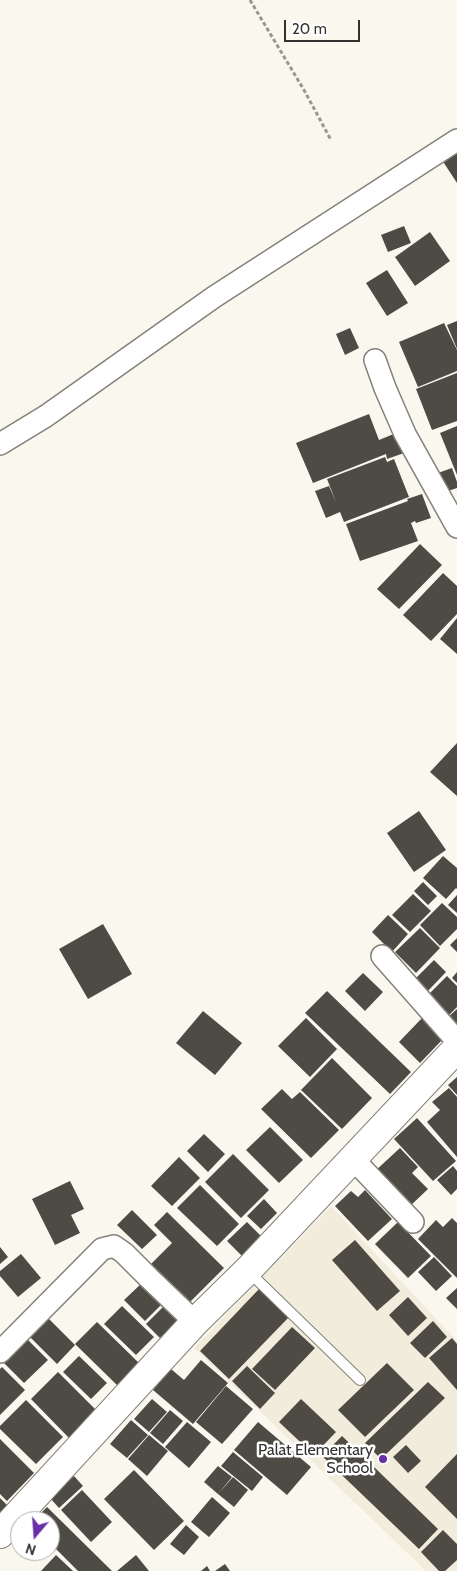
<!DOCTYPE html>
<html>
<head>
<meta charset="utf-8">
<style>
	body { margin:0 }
	#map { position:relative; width:457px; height:1571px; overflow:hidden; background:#faf7ef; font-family:Cabin,sans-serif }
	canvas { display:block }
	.north { position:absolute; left:10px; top:1511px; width:50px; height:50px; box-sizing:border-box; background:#fff; border:1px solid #adadac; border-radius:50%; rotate:198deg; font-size:14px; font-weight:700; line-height:20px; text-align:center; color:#33322f }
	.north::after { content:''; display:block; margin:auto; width:18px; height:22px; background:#6931a7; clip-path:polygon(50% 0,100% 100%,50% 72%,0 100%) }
	.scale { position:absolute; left:284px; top:20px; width:76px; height:22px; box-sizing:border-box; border:2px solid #33322f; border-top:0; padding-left:6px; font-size:15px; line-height:18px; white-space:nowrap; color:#33322f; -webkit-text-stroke:4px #fff; paint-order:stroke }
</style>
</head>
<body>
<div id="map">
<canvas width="457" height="1571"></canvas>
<div class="north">N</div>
<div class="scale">20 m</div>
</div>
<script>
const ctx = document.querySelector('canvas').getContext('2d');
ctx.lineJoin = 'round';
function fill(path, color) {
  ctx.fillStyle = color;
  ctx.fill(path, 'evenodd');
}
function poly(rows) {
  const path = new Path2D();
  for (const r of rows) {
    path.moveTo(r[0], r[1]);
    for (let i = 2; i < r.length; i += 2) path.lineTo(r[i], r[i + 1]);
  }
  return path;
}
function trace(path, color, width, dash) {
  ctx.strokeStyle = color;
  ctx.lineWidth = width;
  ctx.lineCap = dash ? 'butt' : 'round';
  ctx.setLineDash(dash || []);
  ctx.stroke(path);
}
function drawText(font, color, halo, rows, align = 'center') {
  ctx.font = font + ' Cabin,sans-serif';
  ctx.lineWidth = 5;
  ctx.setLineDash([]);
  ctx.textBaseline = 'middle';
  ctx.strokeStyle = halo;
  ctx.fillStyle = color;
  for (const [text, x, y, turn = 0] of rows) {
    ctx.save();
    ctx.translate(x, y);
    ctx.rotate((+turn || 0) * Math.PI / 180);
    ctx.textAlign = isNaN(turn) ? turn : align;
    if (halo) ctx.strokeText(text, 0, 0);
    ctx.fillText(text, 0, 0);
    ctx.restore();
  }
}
const built = poly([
	[331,1206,457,1341,457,1571,426,1571,194,1348]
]);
const building = poly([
	[457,150,457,183,442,160],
	[404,226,411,243,388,252,381,235],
	[430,232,450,261,415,286,395,257],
	[387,270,408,303,387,316,366,283],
	[457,321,457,349,447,325],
	[444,323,457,350,457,371,418,387,399,342],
	[350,328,359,348,345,355,336,334],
	[457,373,457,421,432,430,416,389],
	[369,414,379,440,396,433,404,453,387,459,386,454,313,483,296,443],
	[457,426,457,475,440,433],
	[385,457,387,462,394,459,409,497,344,522,340,512,326,518,315,491,329,486,336,502,327,479],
	[452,468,457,482,457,488,442,493,435,474],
	[422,494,431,518,416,523,415,521,411,523,418,541,360,561,346,524,408,501,407,499],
	[420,544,442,565,399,609,377,589],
	[443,573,457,586,457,614,431,641,403,615],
	[457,618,457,654,440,639],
	[457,743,457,796,430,772],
	[419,811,446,850,414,872,387,833],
	[443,856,457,868,457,889,456,888,446,899,423,878],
	[423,882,437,896,428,905,414,891],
	[413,894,431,911,410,932,392,915],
	[457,895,457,913,448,905],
	[442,903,457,917,457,929,440,946,420,925],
	[388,915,408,934,392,952,372,932],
	[103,924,132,974,88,999,59,949],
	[420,928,440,948,416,973,395,952],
	[457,938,457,952,450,945],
	[434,960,446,972,426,993,414,980],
	[457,972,457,983,452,978],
	[363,973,383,992,365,1011,345,991],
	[447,976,457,986,457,1007,448,1016,427,996],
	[327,991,411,1072,390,1094,305,1013],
	[457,1009,457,1025,456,1026,447,1018],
	[203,1011,242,1043,215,1075,176,1043],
	[306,1018,337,1049,310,1077,278,1046],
	[422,1018,443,1039,420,1063,399,1042],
	[332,1058,372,1098,342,1129,301,1090],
	[457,1077,457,1095,448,1085],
	[449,1088,457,1097,457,1157,427,1122,440,1110,432,1102],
	[282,1089,292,1099,300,1092,339,1130,311,1158,261,1109],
	[417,1118,456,1161,433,1181,394,1139],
	[270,1127,303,1160,279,1183,246,1150],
	[204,1134,225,1154,208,1172,187,1151],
	[400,1148,418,1167,412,1173,428,1189,408,1208,374,1172],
	[233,1154,269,1190,241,1218,205,1182],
	[179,1157,200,1178,172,1206,151,1186],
	[453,1166,457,1171,457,1189,451,1195,437,1180],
	[70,1181,84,1209,71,1215,80,1233,55,1245,32,1199],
	[200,1185,239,1224,217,1246,177,1208],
	[365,1190,392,1219,368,1241,335,1206,351,1191,358,1197],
	[264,1199,277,1213,261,1229,247,1216],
	[132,1210,157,1235,142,1249,117,1225],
	[167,1212,224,1268,184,1308,145,1270,172,1243,154,1225],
	[452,1218,457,1223,457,1278,418,1239,436,1220,443,1227],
	[247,1222,262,1237,243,1257,227,1241],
	[398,1222,431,1256,408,1278,375,1244],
	[355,1240,400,1291,377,1311,332,1260],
	[0,1247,8,1257,0,1264],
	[21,1254,41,1278,18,1297,0,1276,0,1271],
	[434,1257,452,1276,436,1291,418,1272],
	[144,1281,165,1301,145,1321,124,1300],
	[457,1288,457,1309,446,1298],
	[259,1289,289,1317,229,1379,200,1351],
	[408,1297,427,1318,408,1336,389,1315],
	[165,1305,179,1319,160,1338,146,1324],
	[122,1306,154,1337,136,1355,104,1324],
	[47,1317,75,1345,57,1364,28,1335],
	[433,1321,447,1337,425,1358,410,1343],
	[97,1322,140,1364,118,1386,75,1344],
	[292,1327,315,1348,275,1390,252,1369],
	[26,1338,48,1360,24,1383,3,1362],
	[452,1338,457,1344,457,1390,429,1358],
	[79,1356,107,1383,91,1399,63,1372],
	[201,1360,228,1383,193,1424,153,1390,171,1369,184,1380],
	[387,1363,414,1390,365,1437,338,1410],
	[247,1366,275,1393,260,1409,232,1381],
	[2,1367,25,1390,0,1415,0,1369],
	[58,1372,98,1412,70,1439,31,1399],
	[428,1382,445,1398,381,1459,365,1443],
	[226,1386,253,1409,222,1444,196,1422],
	[152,1399,167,1412,149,1432,134,1419],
	[301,1399,336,1432,314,1455,279,1422],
	[26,1400,63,1437,36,1464,0,1429,0,1426],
	[170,1410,183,1421,163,1444,150,1433],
	[131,1420,148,1435,127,1458,110,1444],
	[187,1422,211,1442,189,1468,165,1447],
	[258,1422,311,1467,287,1495,234,1450],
	[149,1435,168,1451,147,1476,128,1459],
	[342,1436,438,1529,419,1549,322,1456],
	[0,1439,34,1473,7,1501,0,1494],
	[406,1445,421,1461,408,1473,393,1457],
	[233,1452,263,1477,252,1491,221,1466],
	[457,1454,457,1519,425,1487],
	[218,1466,232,1477,218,1494,204,1482],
	[134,1470,184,1521,154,1550,104,1499],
	[74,1476,83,1486,59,1508,50,1498],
	[233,1477,248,1490,234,1507,218,1494],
	[82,1490,112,1522,91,1542,61,1510],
	[212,1497,230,1513,209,1537,191,1522],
	[0,1498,8,1506,0,1514],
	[47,1507,112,1571,78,1571,50,1543,50,1521,33,1521],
	[186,1525,199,1537,184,1555,170,1544],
	[443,1530,457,1544,457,1560,445,1571,439,1571,421,1552],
	[56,1555,73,1571,41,1571],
	[136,1555,149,1571,117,1571],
	[225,1564,230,1571,215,1571],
	[207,1566,210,1571,201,1571]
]);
const path = poly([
	[250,0,304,90,331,140]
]);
const lane = poly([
	[248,1271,360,1380]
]);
const street = poly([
	[375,360,385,388,405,434,457,527],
	[0,444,46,416,214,297,457,140],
	[382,956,457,1041],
	[353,1159,413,1222],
	[0,1352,102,1249,114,1246,124,1253,149,1278,195,1322]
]);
const secondary = poly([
	[0,1534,195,1322,248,1270,457,1048]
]);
const markers = [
	[383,1459,5,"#6931a7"]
];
const poiNames = [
	["Palat Elementary",373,1450],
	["School",373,1468]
];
fill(built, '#f2ecdd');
fill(building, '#4d4b44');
trace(lane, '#84817a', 12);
trace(street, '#84817a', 24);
trace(secondary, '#84817a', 30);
trace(path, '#999791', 3, [4, 2.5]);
trace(lane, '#fff', 10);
trace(street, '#fff', 21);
trace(secondary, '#fff', 28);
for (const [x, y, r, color] of markers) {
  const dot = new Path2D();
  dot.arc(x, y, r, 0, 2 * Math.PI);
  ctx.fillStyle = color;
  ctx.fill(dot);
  trace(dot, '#fff', 2);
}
drawText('16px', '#33322f', '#fff', poiNames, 'right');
</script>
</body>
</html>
